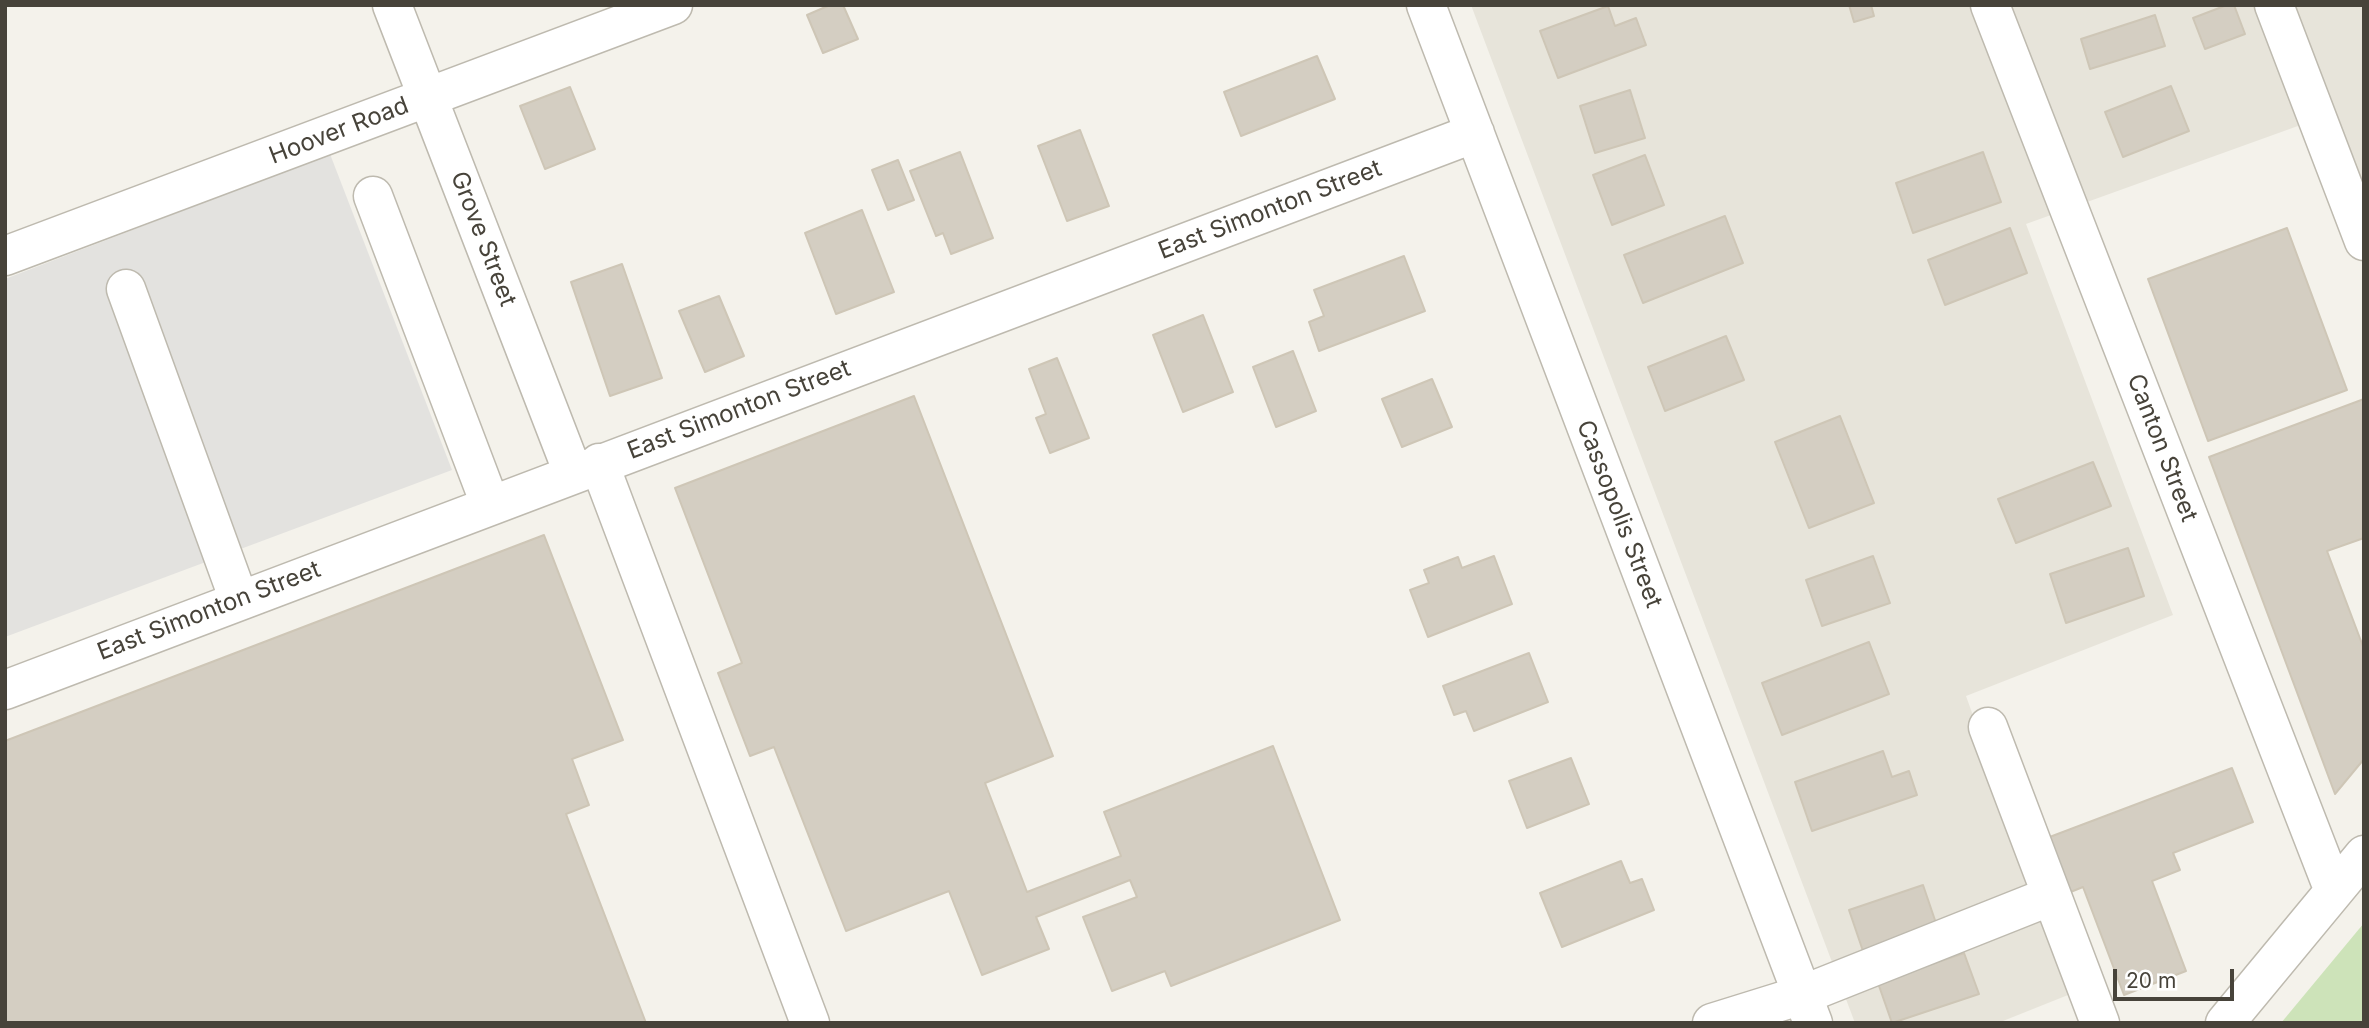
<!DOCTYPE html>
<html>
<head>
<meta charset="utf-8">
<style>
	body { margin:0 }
	#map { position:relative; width:2369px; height:1028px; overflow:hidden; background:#f4f2eb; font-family:Inter,sans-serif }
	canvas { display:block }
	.frame { position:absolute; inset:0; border:7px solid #47433a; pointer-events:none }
	.scale { position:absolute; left:2113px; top:969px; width:121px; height:32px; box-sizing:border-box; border:4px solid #47433a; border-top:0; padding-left:9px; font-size:21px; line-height:24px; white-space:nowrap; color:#47433a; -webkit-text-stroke:5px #fff; paint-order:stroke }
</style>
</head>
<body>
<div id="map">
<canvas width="2369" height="1028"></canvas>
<div class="frame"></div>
<div class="scale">20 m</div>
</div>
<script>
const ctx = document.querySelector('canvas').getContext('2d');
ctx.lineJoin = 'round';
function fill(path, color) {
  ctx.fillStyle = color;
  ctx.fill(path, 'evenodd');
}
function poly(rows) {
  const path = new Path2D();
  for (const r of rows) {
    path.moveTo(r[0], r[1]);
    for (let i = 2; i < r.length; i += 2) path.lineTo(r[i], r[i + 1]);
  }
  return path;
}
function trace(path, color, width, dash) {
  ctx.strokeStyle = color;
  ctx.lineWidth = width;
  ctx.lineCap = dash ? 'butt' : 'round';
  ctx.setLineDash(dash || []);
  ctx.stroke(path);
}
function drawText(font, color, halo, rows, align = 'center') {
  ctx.font = font + ' Inter,sans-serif';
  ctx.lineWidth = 5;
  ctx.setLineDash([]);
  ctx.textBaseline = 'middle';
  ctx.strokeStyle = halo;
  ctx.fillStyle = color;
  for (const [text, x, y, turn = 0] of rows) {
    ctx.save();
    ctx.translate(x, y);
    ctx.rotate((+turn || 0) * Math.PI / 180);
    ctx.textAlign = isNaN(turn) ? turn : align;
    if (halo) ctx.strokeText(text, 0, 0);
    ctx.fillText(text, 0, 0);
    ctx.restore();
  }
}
const residential = poly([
	[1471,5,2364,5,2364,190,2334,113,2026,224,2173,615,1966,696,2073,993,1998,1023,1855,1023]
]);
const green = poly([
	[2364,923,2364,1023,2281,1023]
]);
const parking = poly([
	[330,154,452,470,5,637,5,279]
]);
const building = poly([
	[830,5,843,5,858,39,823,53,807,15,830,5],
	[1849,5,1871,5,1874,16,1854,22,1849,5],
	[2227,5,2234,5,2245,34,2205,49,2193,18,2227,5],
	[1608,6,1615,26,1636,18,1646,45,1558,78,1540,31,1608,6],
	[2155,15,2165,46,2090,69,2081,39,2155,15],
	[1317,56,1335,99,1241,136,1224,92,1317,56],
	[2171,86,2189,131,2123,157,2105,112,2171,86],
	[570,87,595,149,545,169,520,106,570,87],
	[1630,90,1645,138,1595,153,1580,106,1630,90],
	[1080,130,1109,206,1067,221,1038,146,1080,130],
	[960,152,993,238,951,254,943,233,936,236,910,171,960,152],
	[1983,152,2001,202,1913,233,1896,183,1983,152],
	[1645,155,1664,205,1612,225,1593,175,1645,155],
	[898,160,914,200,888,210,872,170,898,160],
	[862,210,894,292,836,314,805,233,862,210],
	[1725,216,1743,263,1643,303,1624,255,1725,216],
	[2010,228,2027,273,1945,305,1928,260,2010,228],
	[2287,228,2347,390,2208,441,2148,279,2287,228],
	[1404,256,1425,311,1319,351,1309,322,1324,316,1314,290,1404,256],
	[622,264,662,378,610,396,571,282,622,264],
	[719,296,744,356,705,372,679,311,719,296],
	[1203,315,1233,392,1183,412,1153,335,1203,315],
	[1726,336,1744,380,1665,411,1648,367,1726,336],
	[1293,351,1316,411,1276,427,1253,367,1293,351],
	[1057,358,1089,438,1050,453,1036,418,1046,414,1029,369,1057,358],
	[1432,379,1452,427,1402,447,1382,399,1432,379],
	[914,396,1053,756,985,783,1027,892,1121,856,1104,812,1273,746,1340,920,1171,986,1165,971,1112,991,1083,917,1137,897,1130,880,1036,917,1049,949,982,975,949,891,846,931,774,747,750,756,718,673,742,663,675,488,914,396],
	[2364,399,2364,538,2327,551,2364,649,2364,759,2335,794,2209,457,2364,399],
	[1840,416,1874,503,1809,528,1775,442,1840,416],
	[2093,462,2111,506,2016,543,1998,499,2093,462],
	[544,535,623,740,572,759,589,805,566,814,646,1023,5,1023,5,741,544,535],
	[2128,548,2144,596,2066,623,2050,574,2128,548],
	[1494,556,1512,604,1428,637,1410,590,1429,583,1424,570,1458,557,1462,568,1494,556],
	[1873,556,1890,603,1822,626,1806,580,1873,556],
	[1869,642,1889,694,1782,735,1762,683,1869,642],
	[1529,653,1548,702,1474,731,1466,711,1454,715,1443,686,1529,653],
	[1883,751,1892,777,1909,771,1917,795,1812,831,1795,782,1883,751],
	[1571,758,1589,804,1527,828,1509,781,1571,758],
	[2232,768,2253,822,2173,853,2180,870,2152,881,2186,971,2124,995,2083,887,2068,893,2047,838,2232,768],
	[1621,861,1630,883,1642,879,1654,910,1562,947,1540,893,1621,861],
	[1923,885,1938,929,1864,954,1849,910,1923,885],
	[1964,953,1979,994,1892,1023,1878,983,1964,953]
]);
const minor = poly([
	[392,5,573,473],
	[1426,5,1813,1023],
	[1990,5,2334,891],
	[2274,5,2364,241],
	[373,196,490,504],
	[5,256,673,5],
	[126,289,239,600],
	[599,463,810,1023],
	[5,690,1475,133],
	[1988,727,2100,1023],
	[1712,1023,1802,995,2051,896],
	[2225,1023,2364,855]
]);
const streetNames = [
	["Hoover Road",339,131,-21],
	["East Simonton Street",1270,210,-21],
	["Grove Street",483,239,69],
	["East Simonton Street",739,410,-21],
	["Canton Street",2162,448,69],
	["Cassopolis Street",1619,514,69],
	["East Simonton Street",209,611,-21]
];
fill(residential, '#e7e4da');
fill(green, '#cde3b9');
fill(parking, '#e3e2df');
fill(building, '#d4cec2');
trace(building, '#cec6b6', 2);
trace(minor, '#bebaaf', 41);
trace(minor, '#fff', 38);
drawText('24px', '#47433a', '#fff', streetNames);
</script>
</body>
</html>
